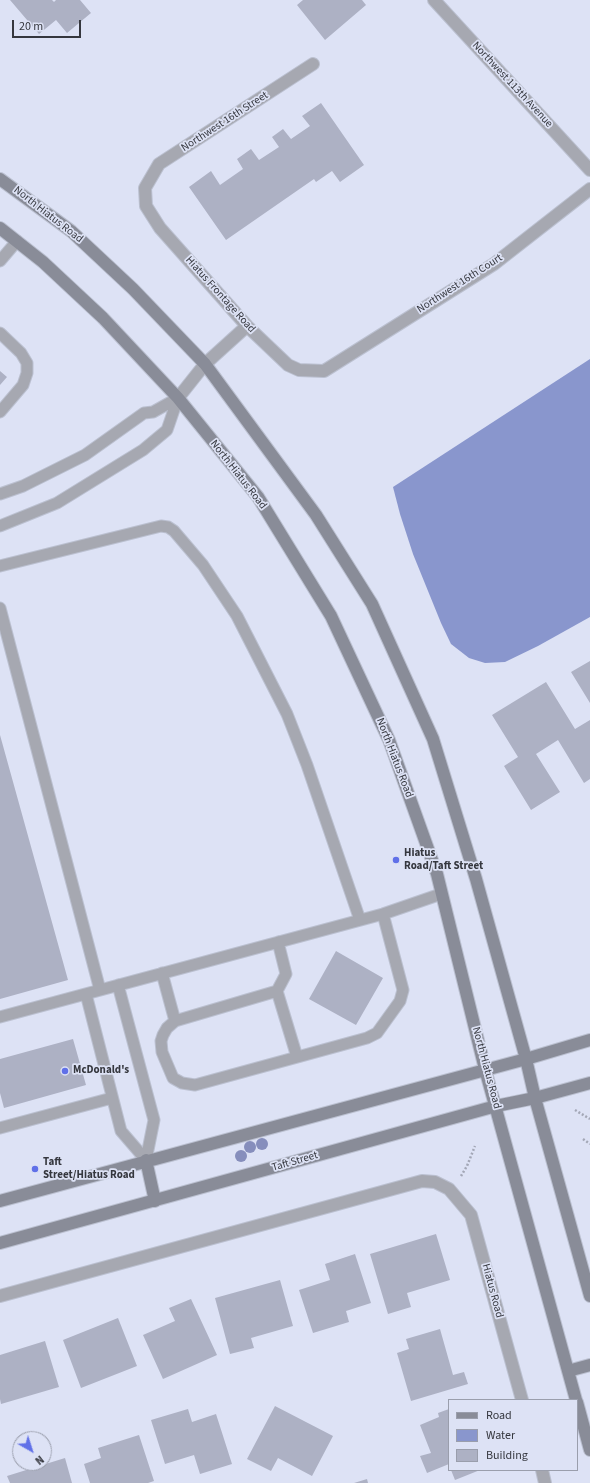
<!DOCTYPE html>
<html>
<head>
<meta charset="utf-8">
<style>
	body { margin:0 }
	#map { position:relative; width:590px; height:1483px; overflow:hidden; background:#dde2f5; font-family:"Source Sans 3",sans-serif }
	canvas { display:block }
	.legend { position:absolute; left:448px; top:1399px; width:130px; height:72px; box-sizing:border-box; background:#dde2f5; border:1px solid #9a9eac; margin:0; padding:5px 7px; list-style:none; font-size:12px; color:#35373e }
	.legend li { display:flex; align-items:center; gap:8px; height:20px }
	.legend b { width:20px; border:1px solid #9a9eac }
	.north { position:absolute; left:12px; top:1431px; width:40px; height:40px; box-sizing:border-box; background:#dde2f5; border:1px solid #9a9eac; border-radius:50%; rotate:141deg; font-size:11px; font-weight:700; line-height:16px; text-align:center; color:#35373e }
	.north::after { content:''; display:block; margin:auto; width:14px; height:18px; background:#6070e8; clip-path:polygon(50% 0,100% 100%,50% 72%,0 100%) }
	.scale { position:absolute; left:12px; top:20px; width:69px; height:18px; box-sizing:border-box; border:2px solid #35373e; border-top:0; padding-left:5px; font-size:12px; line-height:14px; white-space:nowrap; color:#35373e; -webkit-text-stroke:3px #dde2f5; paint-order:stroke }
</style>
</head>
<body>
<div id="map">
<canvas width="590" height="1483"></canvas>
<ul class="legend">
<li><b style="height:5px;background:#898c98"></b>Road</li>
<li><b style="height:11px;background:#8996cd"></b>Water</li>
<li><b style="height:11px;background:#adb1c4"></b>Building</li>
</ul>
<div class="north">N</div>
<div class="scale">20 m</div>
</div>
<script>
const ctx = document.querySelector('canvas').getContext('2d');
ctx.lineJoin = 'round';
function fill(path, color) {
  ctx.fillStyle = color;
  ctx.fill(path, 'evenodd');
}
function poly(rows) {
  const path = new Path2D();
  for (const r of rows) {
    path.moveTo(r[0], r[1]);
    for (let i = 2; i < r.length; i += 2) path.lineTo(r[i], r[i + 1]);
  }
  return path;
}
function trace(path, color, width, dash) {
  ctx.strokeStyle = color;
  ctx.lineWidth = width;
  ctx.lineCap = dash ? 'butt' : 'round';
  ctx.setLineDash(dash || []);
  ctx.stroke(path);
}
function drawText(font, color, halo, rows, align = 'center') {
  ctx.font = font + ' "Source Sans 3",sans-serif';
  ctx.lineWidth = 3.5;
  ctx.setLineDash([]);
  ctx.textBaseline = 'middle';
  ctx.strokeStyle = halo;
  ctx.fillStyle = color;
  for (const [text, x, y, turn = 0] of rows) {
    ctx.save();
    ctx.translate(x, y);
    ctx.rotate((+turn || 0) * Math.PI / 180);
    ctx.textAlign = isNaN(turn) ? turn : align;
    if (halo) ctx.strokeText(text, 0, 0);
    ctx.fillText(text, 0, 0);
    ctx.restore();
  }
}
const water = poly([
	[590,359,590,617,538,646,505,662,485,663,469,658,451,644,441,623,413,554,400,514,393,487]
]);
const building = poly([
	[10,0,52,0,54,2,56,0,80,0,91,13,67,33,56,20,39,34],
	[303,0,362,0,366,5,325,40,297,5],
	[321,103,364,165,340,182,332,171,316,182,314,179,226,240,189,187,211,171,220,185,243,169,237,159,251,149,259,160,279,147,272,137,283,129,291,139,310,126,302,116],
	[0,371,7,377,0,385],
	[590,661,590,703,571,672],
	[546,682,575,729,590,720,590,779,584,783,558,740,536,754,560,792,531,810,504,766,518,757,492,715],
	[0,735,68,980,0,999],
	[336,951,383,978,356,1025,309,999],
	[73,1039,86,1085,4,1108,0,1093,0,1059],
	[436,1234,450,1280,407,1293,411,1307,388,1314,370,1254],
	[355,1254,371,1303,346,1311,349,1322,313,1333,299,1290,330,1280,325,1264],
	[280,1280,293,1326,251,1338,254,1348,230,1354,215,1298],
	[191,1299,217,1355,163,1379,143,1335,175,1321,169,1308],
	[118,1318,137,1366,81,1388,63,1340],
	[440,1329,453,1375,464,1372,468,1384,411,1401,397,1353,409,1349,406,1339],
	[45,1341,59,1387,1,1404,0,1399,0,1355],
	[275,1406,333,1436,312,1476,278,1458,271,1471,247,1459],
	[188,1409,192,1422,216,1414,232,1464,200,1474,194,1455,165,1464,151,1420],
	[449,1409,449,1464,427,1473,420,1456,431,1453,420,1425,439,1417,438,1413],
	[139,1435,154,1481,148,1483,90,1483,84,1464,101,1458,98,1448],
	[65,1458,72,1483,10,1483,7,1476],
	[451,1470,480,1470,455,1480],
	[367,1479,368,1483,354,1483]
]);
const path = poly([
	[575,1110,590,1119],
	[583,1139,590,1144],
	[461,1176,467,1166,475,1146]
]);
const lane = poly([
	[0,261,17,241],
	[0,333,21,353,27,363,27,373,23,385,0,412],
	[0,494,23,486,85,455,144,413,153,412,178,398,167,430,143,450,57,503,0,526],
	[0,566,161,526,168,527,174,531,203,565,237,616,287,714,307,765,360,920],
	[0,608,100,990],
	[278,942,286,974,277,991,297,1057],
	[162,973,175,1021,167,1028,163,1035,161,1041,162,1052,173,1078,182,1083,195,1085,367,1038,377,1033,400,1001,403,990,383,914],
	[118,985,154,1120,146,1160],
	[86,994,121,1131,146,1160],
	[0,1017,383,914,441,894],
	[175,1021,277,991],
	[0,1128,112,1098]
]);
const street = poly([
	[434,0,590,170],
	[313,64,159,164,145,188,146,206,160,228,247,326,288,365,299,370,324,371,494,264,590,189],
	[178,398,205,364,247,326],
	[0,1296,422,1181,435,1182,449,1189,471,1215,522,1400],
	[542,1470,545,1483]
]);
const secondary = poly([
	[0,179,71,231,133,289,205,364,316,515,372,604,433,739,476,879,526,1059,535,1098,590,1296],
	[0,228,43,262,103,318,178,398,258,497,331,616,389,740,437,874,485,1069,576,1400],
	[146,1160,155,1201],
	[0,1201,526,1059,590,1040],
	[0,1243,496,1106,535,1098,590,1083],
	[568,1371,590,1365],
	[577,1402,590,1450]
]);
const trees = [
	[262,1144],
	[250,1147],
	[241,1156]
];
const markers = [
	[396,860,4,"#6070e8"],
	[65,1071,4,"#6070e8"],
	[35,1169,4,"#6070e8"]
];
const streetNames = [
	["Northwest 113th Avenue",512,85,47],
	["Northwest 16th Street",225,122,-33],
	["North Hiatus Road",48,215,38],
	["Northwest 16th Court",460,284,-33],
	["Hiatus Frontage Road",220,295,48],
	["North Hiatus Road",238,475,52],
	["North Hiatus Road",394,758,69],
	["North Hiatus Road",486,1068,75],
	["Taft Street",295,1162,-16],
	["Hiatus Road",492,1291,75]
];
const poiNames = [
	["Hiatus",404,854],
	["Road/Taft Street",404,867],
	["McDonald's",73,1071],
	["Taft",43,1163],
	["Street/Hiatus Road",43,1176]
];
fill(water, '#8996cd');
fill(building, '#adb1c4');
trace(lane, '#bbc0d0', 13);
trace(street, '#bbc0d0', 14);
trace(secondary, '#bbc0d0', 14);
trace(path, '#a3a7b6', 2.5, [2, 2]);
trace(lane, '#a6a8b1', 11);
trace(street, '#a6a8b1', 12);
trace(secondary, '#898c98', 12);
ctx.fillStyle = '#868ebc';
for (const [x, y] of trees) {
  ctx.beginPath();
  ctx.arc(x, y, 6, 0, 2 * Math.PI);
  ctx.fill();
}
for (const [x, y, r, color] of markers) {
  const dot = new Path2D();
  dot.arc(x, y, r, 0, 2 * Math.PI);
  ctx.fillStyle = color;
  ctx.fill(dot);
  trace(dot, '#dde2f5', 1.5);
}
drawText('11px', '#35373e', '#dde2f5', streetNames);
drawText('bold 11px', '#35373e', '#dde2f5', poiNames, 'left');
</script>
</body>
</html>
